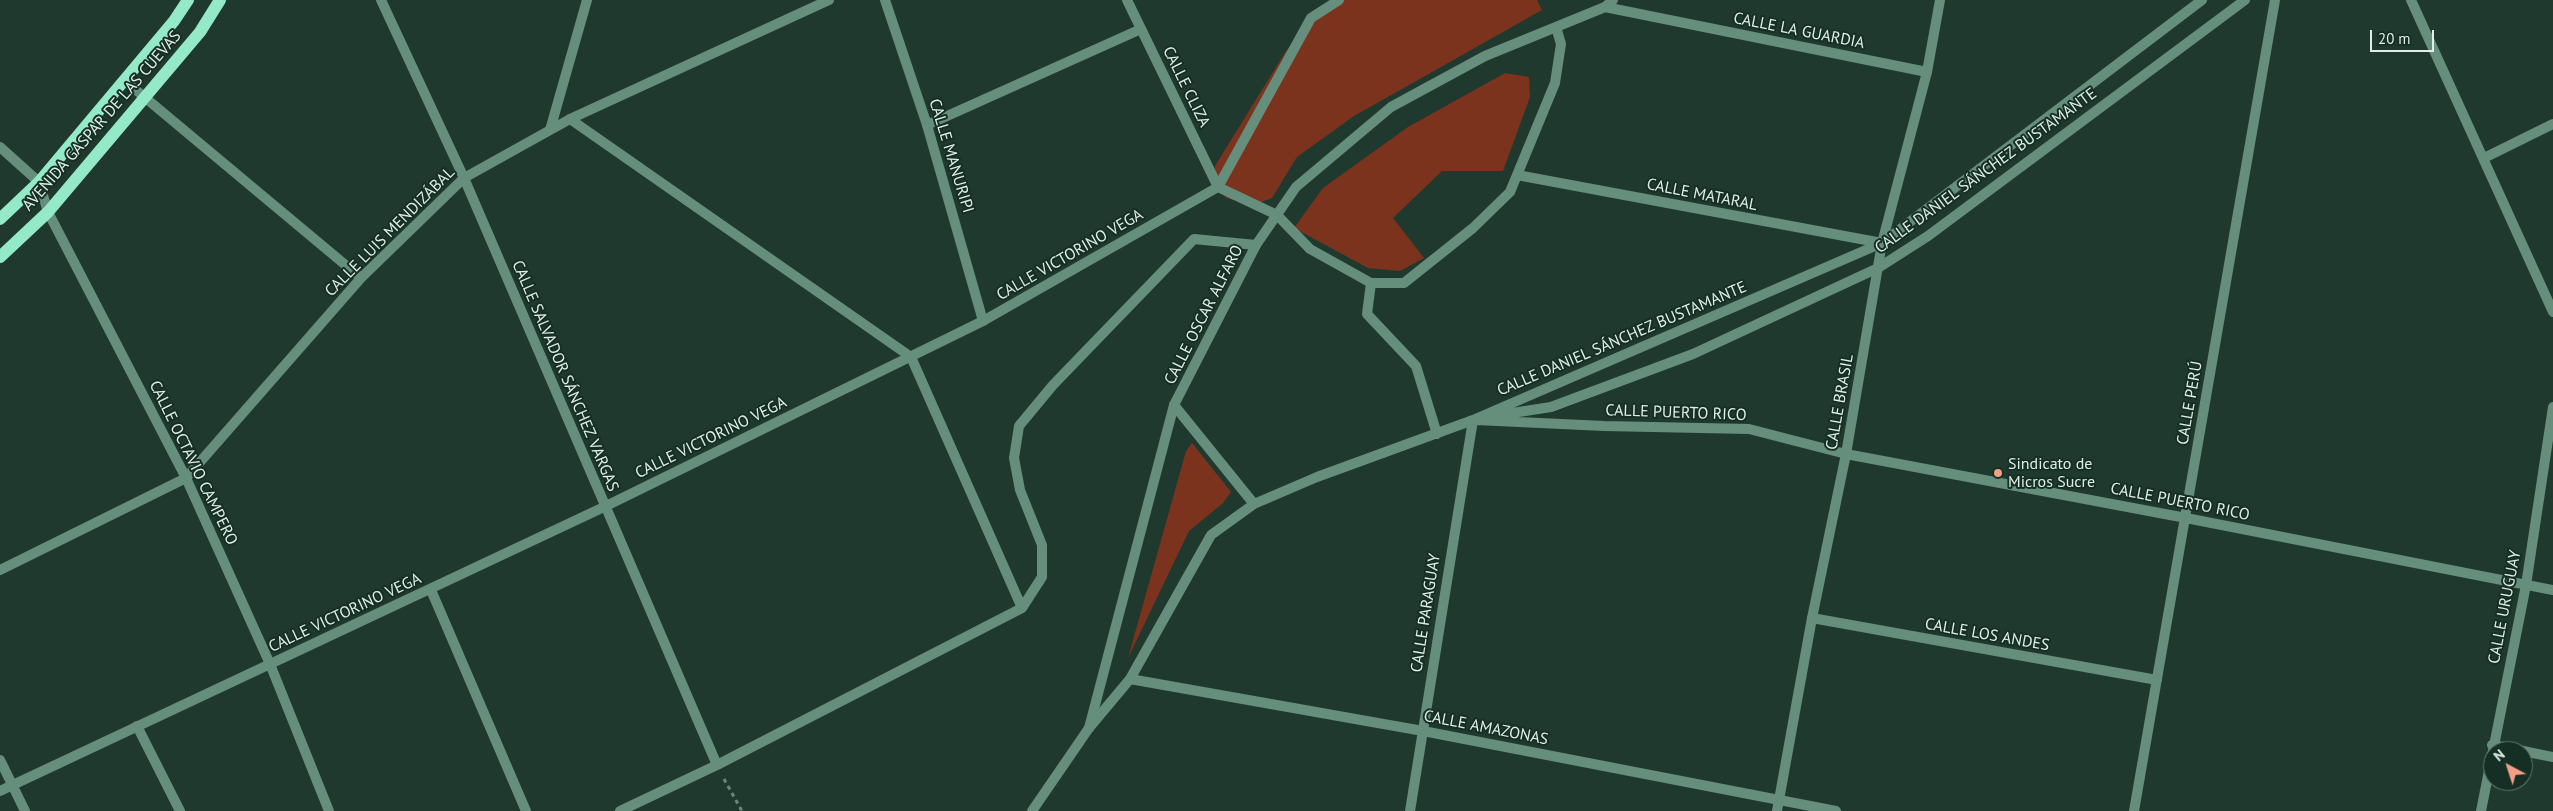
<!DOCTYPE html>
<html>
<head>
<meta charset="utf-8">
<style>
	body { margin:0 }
	#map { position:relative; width:2553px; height:811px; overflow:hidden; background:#20392f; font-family:"PT Sans",sans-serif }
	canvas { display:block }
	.north { position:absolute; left:2483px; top:741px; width:50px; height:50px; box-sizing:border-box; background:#162f25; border:1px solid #667b73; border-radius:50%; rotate:320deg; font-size:14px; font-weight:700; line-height:20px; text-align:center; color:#dfeee7 }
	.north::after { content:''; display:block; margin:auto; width:18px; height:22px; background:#f39f86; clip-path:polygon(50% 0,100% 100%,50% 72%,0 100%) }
	.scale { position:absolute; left:2370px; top:30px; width:64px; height:22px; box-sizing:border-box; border:2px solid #dfeee7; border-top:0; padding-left:6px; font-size:15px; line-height:18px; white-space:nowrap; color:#dfeee7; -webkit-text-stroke:4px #162f25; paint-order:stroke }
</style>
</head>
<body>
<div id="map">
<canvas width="2553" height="811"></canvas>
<div class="north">N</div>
<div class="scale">20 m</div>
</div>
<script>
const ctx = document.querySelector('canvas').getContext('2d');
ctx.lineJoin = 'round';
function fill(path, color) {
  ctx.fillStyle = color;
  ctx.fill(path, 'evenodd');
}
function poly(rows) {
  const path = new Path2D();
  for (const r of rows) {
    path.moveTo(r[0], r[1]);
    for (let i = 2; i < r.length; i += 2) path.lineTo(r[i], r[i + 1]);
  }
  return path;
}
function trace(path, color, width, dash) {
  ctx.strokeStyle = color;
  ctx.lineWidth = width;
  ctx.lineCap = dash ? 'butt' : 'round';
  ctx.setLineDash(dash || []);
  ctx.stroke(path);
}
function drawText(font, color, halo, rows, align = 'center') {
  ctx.font = font + ' "PT Sans",sans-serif';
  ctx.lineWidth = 4;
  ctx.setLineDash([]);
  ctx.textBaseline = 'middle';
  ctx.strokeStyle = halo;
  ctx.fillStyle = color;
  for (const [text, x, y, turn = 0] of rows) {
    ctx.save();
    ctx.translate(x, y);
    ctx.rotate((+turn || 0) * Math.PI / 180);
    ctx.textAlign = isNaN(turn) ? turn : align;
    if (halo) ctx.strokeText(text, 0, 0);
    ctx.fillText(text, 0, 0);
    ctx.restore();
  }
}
const green = poly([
	[1343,0,1537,0,1542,10,1354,116,1297,157,1272,198,1253,205,1226,198,1215,182,1215,166,1286,51,1318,16],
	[1505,73,1529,77,1530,97,1503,171,1442,171,1393,218,1424,258,1400,271,1368,268,1294,228,1323,188,1408,127],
	[1192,443,1231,492,1223,503,1189,531,1128,658,1186,451]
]);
const path = poly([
	[724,779,742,811]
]);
const service = poly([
	[927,125,1141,29],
	[137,726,180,811]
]);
const pedestrian = poly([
	[570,119,911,357]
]);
const minor = poly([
	[381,0,464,178,717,765],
	[885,0,927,125,983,321],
	[1127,0,1218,187],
	[2411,0,2553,312],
	[1605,7,1927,72],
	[124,80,361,278],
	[550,130,587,0],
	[0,147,39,182],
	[2484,158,2553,124],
	[1517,175,1882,243],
	[1218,187,1311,18,1339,0],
	[1277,215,1310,249,1371,283,1404,283,1473,228,1510,192,1555,83,1561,44,1556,27],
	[1371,283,1367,314,1416,366,1437,434],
	[911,357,1022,608],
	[1174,405,1254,504],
	[1493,416,1551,407,1693,354,1878,268,1928,236,2245,0],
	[1476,420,1604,426,1749,429,1846,454,2186,518,2553,590],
	[0,570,186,478,361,278,464,178,570,119,829,0],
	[431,590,526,811],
	[1812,618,2157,680],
	[1130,679,1423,731,1836,811],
	[1089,728,1130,679,1211,535,1254,504,1317,477,1473,420,1882,243,2202,0],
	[2492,745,2522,751],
	[2523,751,2553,757],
	[0,760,25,811],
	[620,811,717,765,1022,608,1042,577,1042,545,1020,490,1014,458,1019,426,1053,385,1194,239,1256,245],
	[1410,811,1473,420],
	[2134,811,2275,0],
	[2481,811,2526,585,2553,407]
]);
const tertiary = poly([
	[39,182,48,212,186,478,270,664,329,811],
	[0,791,604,507,983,321,1218,187,1277,215],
	[1032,811,1089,728,1174,405,1256,245,1296,187,1391,107,1485,56,1605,7,1613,0],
	[1777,811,1812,618,1846,454,1882,243,1927,72,1940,0]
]);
const primary = poly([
	[0,219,39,182,174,21,188,0],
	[0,257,48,212,200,32,220,0]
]);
const markers = [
	[1998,473,5,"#f39f86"]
];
const streetNames = [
	["CALLE LA GUARDIA",1799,31,11],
	["CALLE CLIZA",1186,87,64],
	["AVENIDA GASPAR DE LAS CUEVAS",102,121,-49],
	["CALLE MANURIPI",951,156,73],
	["CALLE DANIEL SÁNCHEZ BUSTAMANTE",1986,171,-36],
	["CALLE MATARAL",1702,195,11],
	["CALLE LUIS MENDIZÁBAL",390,232,-45],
	["CALLE VICTORINO VEGA",1070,255,-30],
	["CALLE OSCAR ALFARO",1204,315,-63],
	["CALLE DANIEL SÁNCHEZ BUSTAMANTE",1622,339,-23],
	["CALLE SALVADOR SÁNCHEZ VARGAS",565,376,67],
	["CALLE BRASIL",1840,402,-80],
	["CALLE PERÚ",2190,403,-80],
	["CALLE PUERTO RICO",1676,413,2],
	["CALLE VICTORINO VEGA",711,438,-26],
	["CALLE OCTAVIO CAMPERO",193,463,64],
	["CALLE PUERTO RICO",2180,502,11],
	["CALLE URUGUAY",2505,607,-79],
	["CALLE VICTORINO VEGA",345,613,-25],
	["CALLE PARAGUAY",1426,613,-81],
	["CALLE LOS ANDES",1987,635,10],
	["CALLE AMAZONAS",1486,728,11]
];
const poiNames = [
	["Sindicato de",2008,464],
	["Micros Sucre",2008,482]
];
fill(green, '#7c331e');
trace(path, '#6f847b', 3, [4, 4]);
trace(service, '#668e7d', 10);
trace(pedestrian, '#668e7d', 10);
trace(minor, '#668e7d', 10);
trace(tertiary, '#668e7d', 10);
trace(primary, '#94eac8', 12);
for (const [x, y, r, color] of markers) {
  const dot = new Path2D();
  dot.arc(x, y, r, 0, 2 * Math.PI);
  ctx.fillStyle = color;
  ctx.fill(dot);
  trace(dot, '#162f25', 2);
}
drawText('16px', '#dfeee7', '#162f25', streetNames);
drawText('16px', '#dfeee7', '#162f25', poiNames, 'left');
</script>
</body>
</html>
